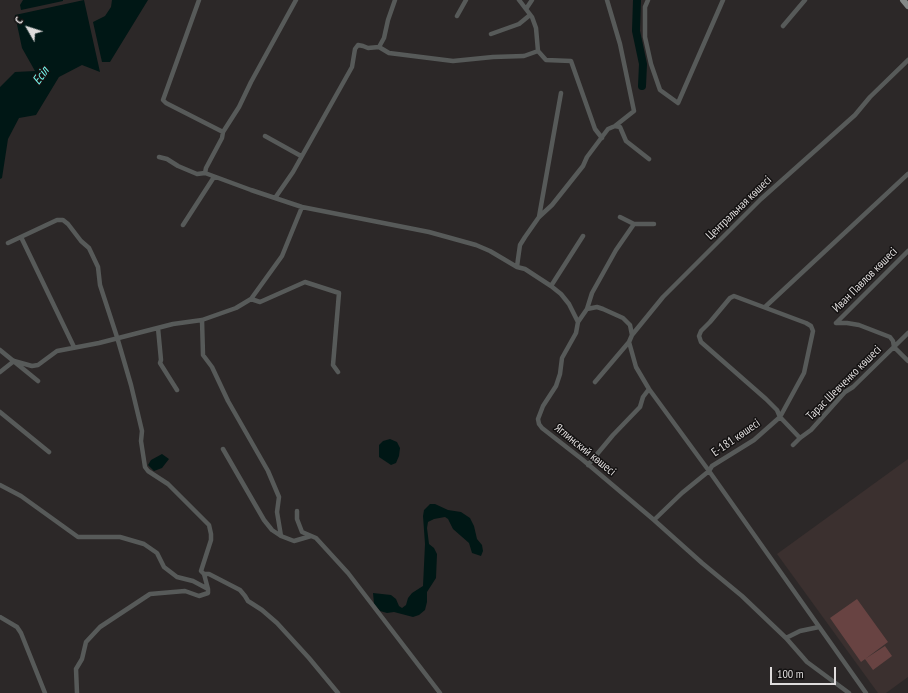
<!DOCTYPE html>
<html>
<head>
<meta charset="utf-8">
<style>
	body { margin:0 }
	#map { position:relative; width:908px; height:693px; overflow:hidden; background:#2c2828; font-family:"PT Sans Narrow",sans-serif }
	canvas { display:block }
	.north { position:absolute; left:8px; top:8px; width:40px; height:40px; -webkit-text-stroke:3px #131111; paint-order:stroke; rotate:309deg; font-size:11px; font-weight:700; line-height:16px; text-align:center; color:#dfdcdc }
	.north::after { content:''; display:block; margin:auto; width:14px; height:18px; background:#dfdcdc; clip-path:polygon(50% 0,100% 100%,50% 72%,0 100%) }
	.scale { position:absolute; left:770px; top:667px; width:66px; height:18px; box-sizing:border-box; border:2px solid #dfdcdc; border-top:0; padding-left:5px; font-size:12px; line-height:14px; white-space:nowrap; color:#dfdcdc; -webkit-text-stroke:3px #131111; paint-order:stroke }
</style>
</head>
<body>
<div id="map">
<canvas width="908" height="693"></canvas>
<div class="north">С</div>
<div class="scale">100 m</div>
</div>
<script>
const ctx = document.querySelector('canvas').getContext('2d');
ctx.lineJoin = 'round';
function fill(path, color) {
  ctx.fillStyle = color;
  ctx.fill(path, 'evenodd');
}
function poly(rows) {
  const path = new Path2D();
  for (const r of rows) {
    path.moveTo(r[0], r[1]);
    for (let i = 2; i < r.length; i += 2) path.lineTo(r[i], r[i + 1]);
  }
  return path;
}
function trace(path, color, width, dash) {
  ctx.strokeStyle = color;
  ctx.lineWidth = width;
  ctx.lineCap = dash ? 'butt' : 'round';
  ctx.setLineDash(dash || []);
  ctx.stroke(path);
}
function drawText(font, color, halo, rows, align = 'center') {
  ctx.font = font + ' "PT Sans Narrow",sans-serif';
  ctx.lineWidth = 3;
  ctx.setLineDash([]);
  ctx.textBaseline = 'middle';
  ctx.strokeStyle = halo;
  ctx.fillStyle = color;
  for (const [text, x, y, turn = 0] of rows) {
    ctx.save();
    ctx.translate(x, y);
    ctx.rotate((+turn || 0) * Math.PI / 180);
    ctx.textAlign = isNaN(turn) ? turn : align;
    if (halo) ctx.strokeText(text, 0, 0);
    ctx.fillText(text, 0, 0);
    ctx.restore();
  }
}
const built = poly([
	[908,459,908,677,886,693,878,693,777,554]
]);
const green = poly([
	[857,599,888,642,861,662,830,618],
	[885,646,892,656,873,670,865,659]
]);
const water = poly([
	[23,0,63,0,63,1,21,10,20,5],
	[84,0,100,72,82,65,59,77,36,115,19,118,8,139,2,178,0,179,0,87,15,72,35,71,22,48,15,15],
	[112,0,148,0,110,62,102,62,93,22,105,16,111,7],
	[390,439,397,442,400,448,399,456,396,463,391,465,379,457,379,445,383,441],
	[162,454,169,459,162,468,154,471,148,465,151,460],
	[430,504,435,504,448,510,461,512,470,518,474,526,477,539,482,545,483,551,481,556,472,553,469,543,453,529,448,519,445,517,434,519,428,522,427,528,429,544,434,548,437,554,436,578,427,592,427,602,425,610,419,615,413,617,394,612,387,613,380,611,374,604,373,593,391,595,396,599,399,606,402,608,406,605,408,598,412,593,423,586,425,544,423,516,424,510]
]);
const river = poly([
	[637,0,636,31,643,64,642,86]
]);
const minor = poly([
	[199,0,163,100,166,103,223,132],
	[519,0,532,17,536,28,538,51],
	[607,0,620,44,634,111,615,126,608,129,587,157,583,166,552,205,539,217,525,237,520,245,518,259,517,267,525,269,551,286,561,294,569,304,578,322,576,333,562,358,560,374,556,386,543,406,538,419,539,424,542,428,583,460,654,520,702,563,742,596,786,638,807,662,849,693],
	[648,0,645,7,645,37,651,64,660,90,678,103,723,0],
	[526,9,532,0],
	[457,16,466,0],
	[783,26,805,0],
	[491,34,519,24,530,15],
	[379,47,389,53,453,61,493,57,524,56,538,51,546,60,571,61,595,129,602,138],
	[615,126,620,127,626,141,649,159],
	[265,136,301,156],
	[159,157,167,159,178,166,197,174,205,173,251,190,302,207,429,232,476,245,490,251,517,267],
	[205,173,206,168,222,138,223,132,239,107,251,82,296,0],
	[275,198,293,172,352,67,355,49,358,45,363,46,368,48,379,47,384,38,388,20,395,0],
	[539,217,561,93],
	[634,224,654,224],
	[183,225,214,177],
	[21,237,74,347],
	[8,243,57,220,63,220,68,224,81,241,89,248,98,267,100,285,117,337,131,385,142,431,141,441,145,467,148,471,168,484,209,525,211,534,211,540,201,571,204,574],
	[551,286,583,236],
	[251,299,260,302,305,282,339,293,333,365,338,372],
	[765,307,908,174],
	[587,309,597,307,603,309,623,318,630,325,632,335],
	[202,320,203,355,212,367,228,401,268,471,279,497,277,512,281,536],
	[578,322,587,309,592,293,616,250,634,224,620,217],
	[836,323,908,251],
	[836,323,847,323,859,325,890,337,893,341,894,347,908,361],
	[158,328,161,360,160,363,177,390],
	[629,342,636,367,649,389,709,471,866,693],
	[0,350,38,381],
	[14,361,32,366,38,365,57,351,99,343,173,324,202,320,236,308,251,299,282,256,302,207],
	[0,372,14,361],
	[595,382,629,342,632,335,663,297,761,199,855,115,870,97,908,60],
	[0,412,49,452],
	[793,445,800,438,811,430,845,392,853,387,908,333],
	[223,449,264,520,272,530,281,536,294,541,311,536],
	[588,465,613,435,640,407,643,397,649,389],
	[0,485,21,496,78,537,120,537,144,544,157,553,164,567,177,577,193,581,208,589,204,574,209,574,240,590,245,596,248,601,262,610,277,623,309,658,338,693],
	[297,511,297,519,302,532,316,538,348,573,440,693],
	[654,520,682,493,709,471,712,466,754,440,780,417,804,373,813,331,811,326,806,323,734,296,730,298,710,322,701,331,699,336,701,342,766,399,777,410,780,417,800,438],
	[0,617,17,627,21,633,45,693],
	[786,638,800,631,819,627],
	[77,693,76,669,82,659,86,642,100,627,150,594,185,591,199,596,208,593,208,589]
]);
const major = poly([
	[903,0,908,6]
]);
const streetNames = [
	["Центральная көшесі",739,208,-44],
	["Иван Павлов көшесі",865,280,-45],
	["Тарас Шевченко көшесі",844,383,-45],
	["Е-181 көшесі",736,438,-35],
	["Яглинский көшесі",585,450,39]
];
const waterNames = [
	["Есіл",41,76,-54]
];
fill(built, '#3b302f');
fill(green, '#684342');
fill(water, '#001715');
trace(river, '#001715', 8);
trace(minor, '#575a59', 4.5);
trace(major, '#848988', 6);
drawText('12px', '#dfdcdc', '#131111', streetNames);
drawText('italic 13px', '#75f7ec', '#131111', waterNames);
</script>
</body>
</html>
